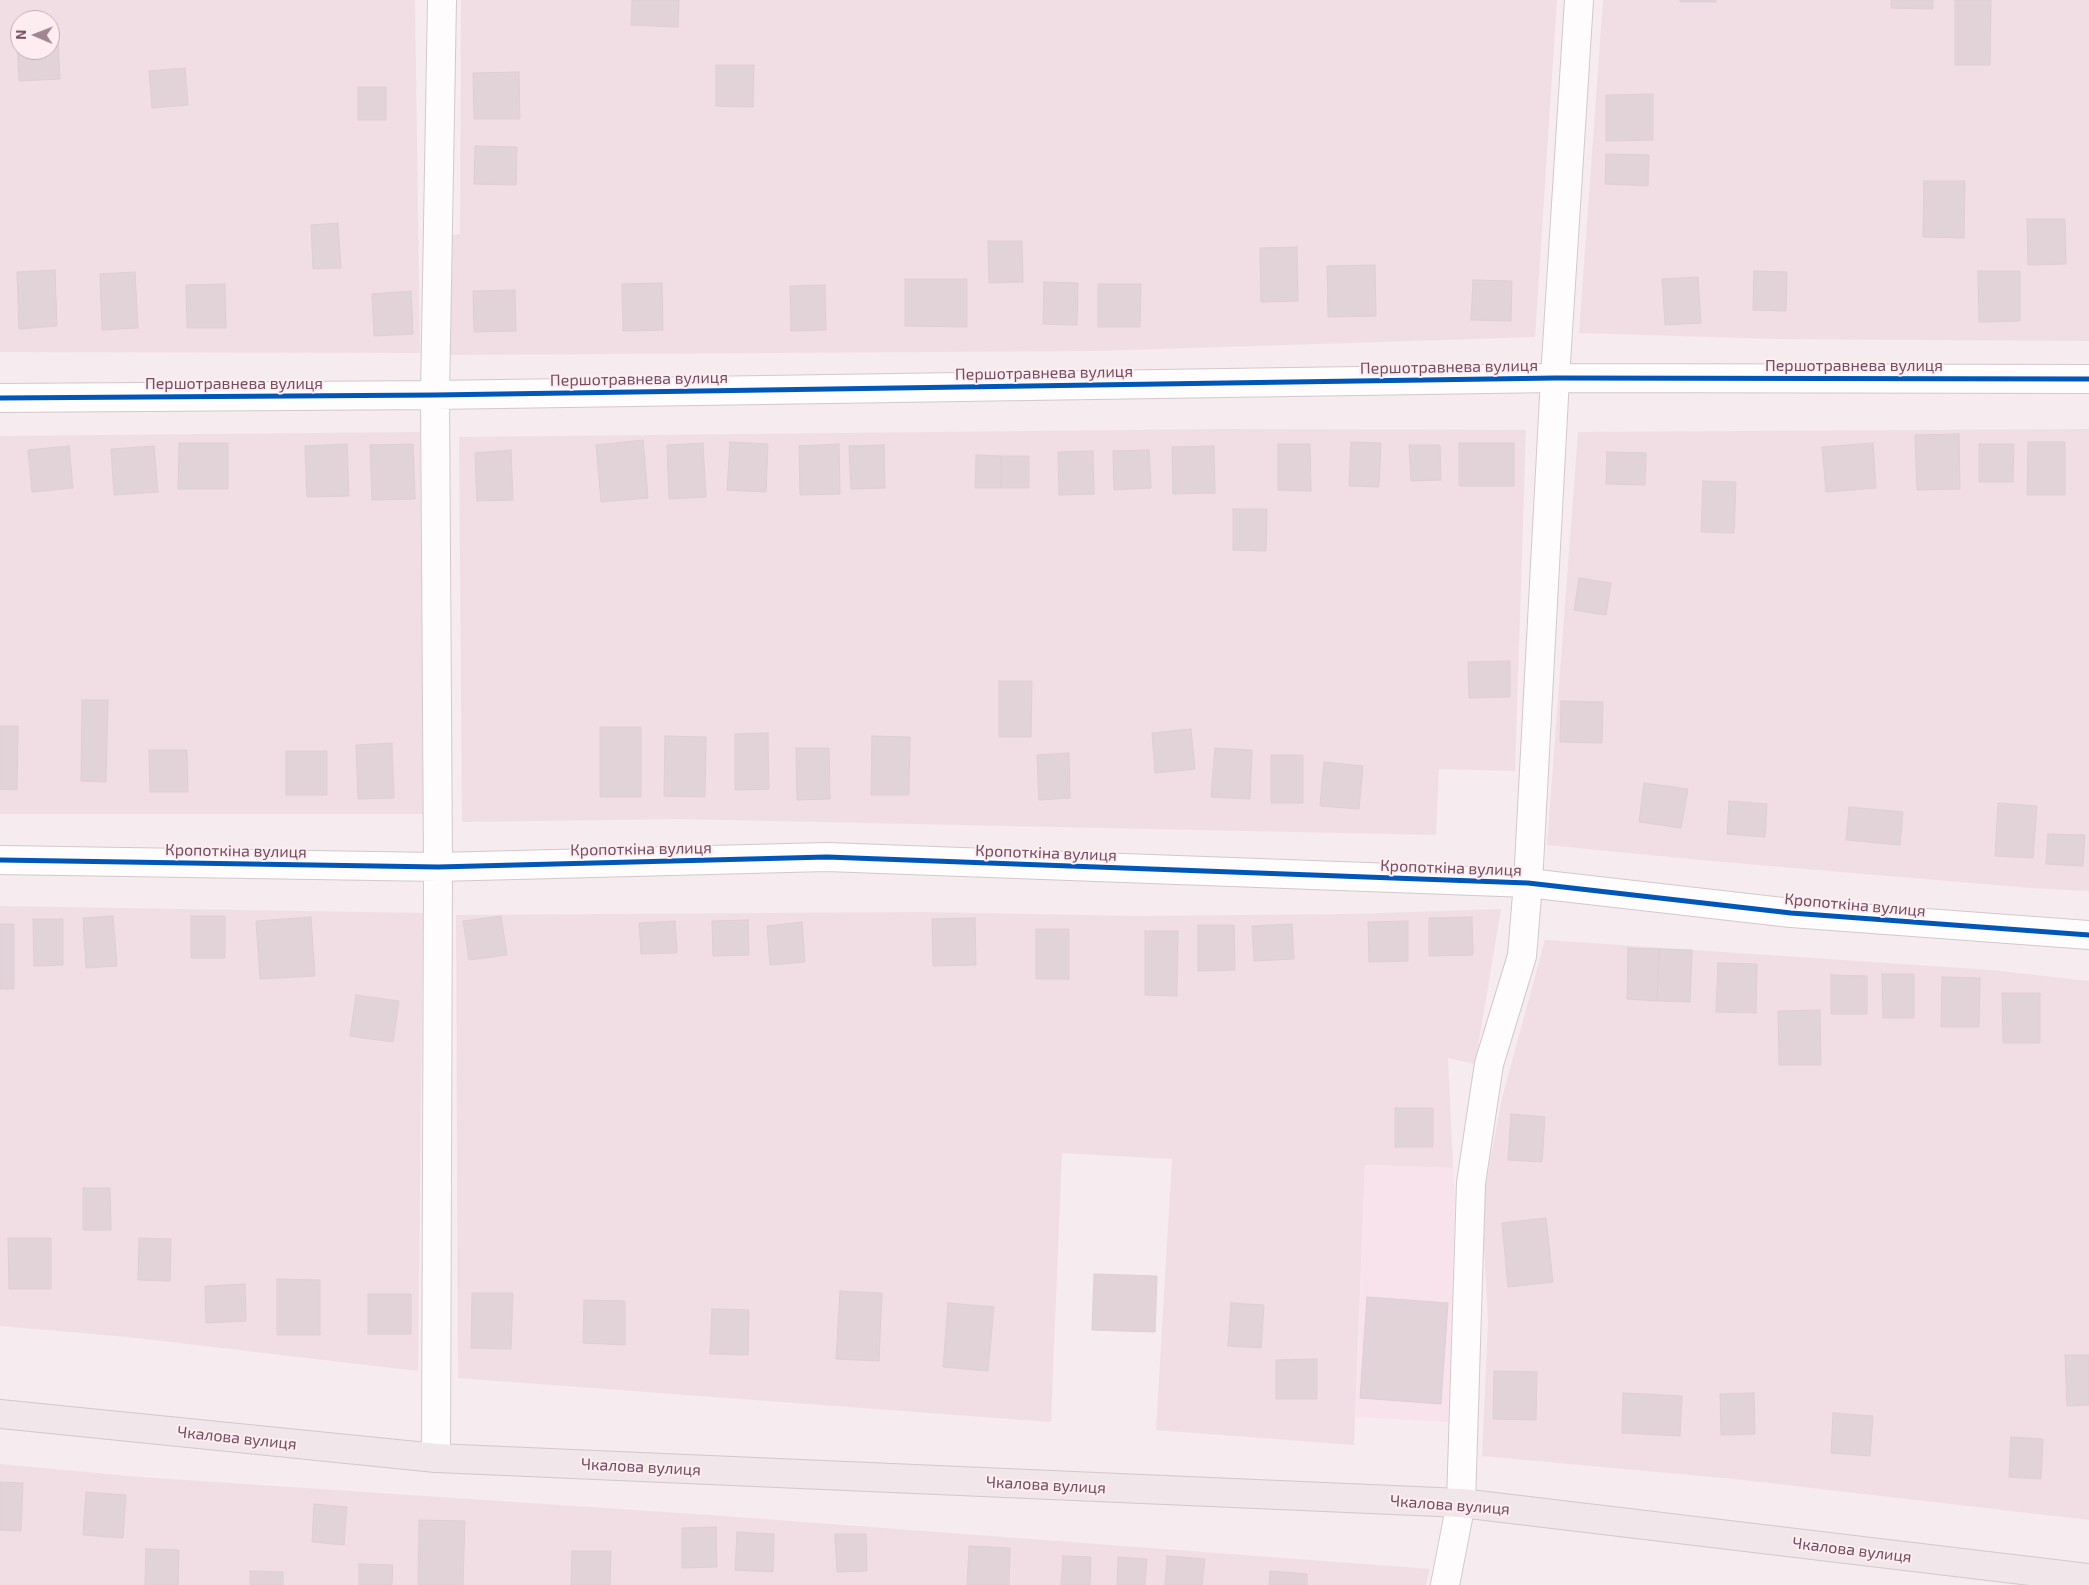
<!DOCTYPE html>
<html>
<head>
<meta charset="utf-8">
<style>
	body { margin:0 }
	#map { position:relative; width:2089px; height:1585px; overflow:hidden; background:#f6ebee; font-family:"Exo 2",sans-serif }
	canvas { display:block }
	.north { position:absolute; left:10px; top:10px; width:50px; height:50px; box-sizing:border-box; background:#fdedf1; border:1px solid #c5adb7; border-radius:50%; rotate:271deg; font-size:14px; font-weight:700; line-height:20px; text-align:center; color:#724e60 }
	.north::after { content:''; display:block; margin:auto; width:18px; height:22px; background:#a08592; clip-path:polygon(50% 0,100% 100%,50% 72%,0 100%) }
</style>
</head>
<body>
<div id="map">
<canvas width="2089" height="1585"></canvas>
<div class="north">N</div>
</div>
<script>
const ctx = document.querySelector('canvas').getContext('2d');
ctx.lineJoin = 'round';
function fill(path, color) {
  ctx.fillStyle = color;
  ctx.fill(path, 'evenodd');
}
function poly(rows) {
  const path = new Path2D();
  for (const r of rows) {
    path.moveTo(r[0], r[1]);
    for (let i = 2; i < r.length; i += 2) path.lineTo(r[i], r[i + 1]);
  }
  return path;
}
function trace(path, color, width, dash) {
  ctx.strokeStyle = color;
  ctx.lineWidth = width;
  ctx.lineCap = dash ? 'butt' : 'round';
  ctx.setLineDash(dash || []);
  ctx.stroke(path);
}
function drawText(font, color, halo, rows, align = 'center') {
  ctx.font = font + ' "Exo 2",sans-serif';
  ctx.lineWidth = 4;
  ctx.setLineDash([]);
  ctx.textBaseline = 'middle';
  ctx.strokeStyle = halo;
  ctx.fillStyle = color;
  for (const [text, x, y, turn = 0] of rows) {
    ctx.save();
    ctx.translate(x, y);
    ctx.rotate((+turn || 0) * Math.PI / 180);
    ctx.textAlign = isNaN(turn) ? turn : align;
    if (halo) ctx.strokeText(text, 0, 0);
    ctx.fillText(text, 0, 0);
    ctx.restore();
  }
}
const residential = poly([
	[0,0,415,0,420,353,0,352],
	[20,20,50,20,50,50,20,50],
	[461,0,1557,0,1535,337,1096,351,447,355,447,236,460,234],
	[1603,0,2089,0,2089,341,1778,339,1579,333],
	[1223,429,1526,430,1515,771,1439,769,1436,835,679,819,462,822,459,437],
	[2089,429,2089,891,2031,888,1711,861,1547,845,1578,432],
	[420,432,423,814,0,814,0,436],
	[0,906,423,913,418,1371,128,1337,0,1326],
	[1501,909,1475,1064,1448,1058,1453,1168,1365,1165,1354,1445,1156,1430,1172,1159,1062,1153,1051,1422,458,1378,456,915,922,912,1136,916,1352,914],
	[1545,940,1991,970,2089,981,2089,1520,1734,1479,1482,1456,1488,1322,1482,1204,1502,1098],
	[0,1464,140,1477,724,1516,1430,1569,1426,1585,0,1585]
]);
const commercial = poly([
	[1365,1165,1453,1168,1455,1200,1448,1422,1356,1417]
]);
const building = poly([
	[632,0,679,0,678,27,631,25,632,0],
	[1680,0,1716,0,1716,2,1680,2,1680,0],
	[1891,0,1933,0,1933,9,1891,8,1891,0],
	[1955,0,1991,0,1990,65,1955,65,1955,0],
	[50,38,58,38,60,79,19,81,17,40,20,40,20,50,50,50,50,38],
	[716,65,754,65,753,107,716,106,716,65],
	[185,68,188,105,152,108,149,71,185,68],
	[519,72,520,119,474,119,473,73,519,72],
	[358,87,386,87,386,120,358,120,358,87],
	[1653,94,1653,140,1606,141,1606,95,1653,94],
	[475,146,517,147,516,185,474,184,475,146],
	[1606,154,1649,155,1648,186,1605,184,1606,154],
	[1924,181,1965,181,1964,238,1923,237,1924,181],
	[2027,219,2065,219,2066,264,2028,265,2027,219],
	[338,223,341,268,313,269,311,225,338,223],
	[988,241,1022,241,1023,282,989,283,988,241],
	[1297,247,1298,301,1261,302,1260,248,1297,247],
	[1375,265,1376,316,1328,317,1327,266,1375,265],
	[55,270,57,326,19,329,17,272,55,270],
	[1754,271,1787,272,1786,311,1753,310,1754,271],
	[1978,271,2020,271,2020,321,1979,322,1978,271],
	[135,272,138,328,102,330,100,274,135,272],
	[1698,277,1701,323,1665,325,1662,279,1698,277],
	[905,279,967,279,967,327,905,326,905,279],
	[1473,280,1512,281,1511,321,1471,320,1473,280],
	[1044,282,1078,283,1077,325,1043,324,1044,282],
	[662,283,663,330,623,331,622,284,662,283],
	[225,284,226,328,187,328,186,285,225,284],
	[1098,284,1141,284,1140,327,1098,327,1098,284],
	[825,285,826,330,791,331,790,286,825,285],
	[515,290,516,331,474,332,473,291,515,290],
	[411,291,413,334,374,336,372,294,411,291],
	[1959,434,1960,489,1917,490,1915,435,1959,434],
	[643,440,648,498,601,502,596,445,643,440],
	[730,442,768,444,766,492,727,490,730,442],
	[1351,442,1381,443,1379,487,1349,486,1351,442],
	[2028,442,2065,442,2065,495,2027,495,2028,442],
	[179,443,228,443,228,489,178,489,179,443],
	[703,443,706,497,669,499,667,445,703,443],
	[1459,443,1514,443,1514,486,1459,486,1459,443],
	[1873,443,1876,488,1826,492,1822,447,1873,443],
	[347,444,349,496,307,497,305,446,347,444],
	[413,444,415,499,372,500,370,445,413,444],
	[839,444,840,494,800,495,799,446,839,444],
	[1278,444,1310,444,1311,491,1278,490,1278,444],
	[1979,444,2014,444,2013,482,1979,482,1979,444],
	[884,445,885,488,851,489,849,446,884,445],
	[1409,445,1440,445,1441,480,1411,481,1409,445],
	[69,446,73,488,32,492,28,450,69,446],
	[154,446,158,492,114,495,111,449,154,446],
	[1214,446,1215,493,1173,494,1172,447,1214,446],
	[511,450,513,500,477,501,475,453,511,450],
	[1149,450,1151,488,1114,490,1113,451,1149,450],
	[1093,451,1094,494,1059,495,1058,452,1093,451],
	[1607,452,1646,453,1645,485,1606,484,1607,452],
	[976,455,1001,456,1001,488,975,488,976,455],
	[1001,456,1029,456,1029,488,1001,488,1001,456],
	[1703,481,1736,482,1734,533,1701,532,1703,481],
	[1233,509,1267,509,1266,551,1233,550,1233,509],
	[1579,578,1611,583,1606,615,1574,610,1579,578],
	[1510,661,1510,697,1469,698,1468,662,1510,661],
	[999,681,1032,681,1031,737,999,737,999,681],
	[82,700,108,700,106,782,81,781,82,700],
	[1561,701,1603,702,1602,743,1560,742,1561,701],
	[0,726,18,726,17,790,0,789,0,726],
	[600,727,641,727,641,797,600,797,600,727],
	[1191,729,1195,769,1155,773,1152,733,1191,729],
	[768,733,769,789,735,790,735,734,768,733],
	[665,736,706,737,705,797,664,796,665,736],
	[872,736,910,737,909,795,871,795,872,736],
	[392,743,394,798,358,799,356,745,392,743],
	[796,748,829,748,830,799,797,800,796,748],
	[1215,748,1252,750,1250,799,1211,797,1215,748],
	[149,750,187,750,188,792,150,792,149,750],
	[286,751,327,751,327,795,286,795,286,751],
	[1069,753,1070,798,1039,800,1037,755,1069,753],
	[1271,755,1303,755,1303,803,1271,803,1271,755],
	[1324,762,1363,766,1359,809,1320,806,1324,762],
	[1644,783,1688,789,1681,828,1639,822,1644,783],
	[1729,801,1767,804,1765,837,1727,834,1729,801],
	[1998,803,2037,806,2033,858,1995,856,1998,803],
	[1849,807,1903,812,1900,845,1846,840,1849,807],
	[2048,834,2085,835,2083,866,2046,864,2048,834],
	[113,916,117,966,86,968,83,918,113,916],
	[191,916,225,916,225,958,191,958,191,916],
	[501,916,507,955,469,960,463,921,501,916],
	[311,917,315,976,260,979,256,921,311,917],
	[1472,917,1473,955,1429,956,1429,918,1472,917],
	[975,918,976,965,933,966,932,919,975,918],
	[33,919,63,919,63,965,34,966,33,919],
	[748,920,749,955,713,956,712,921,748,920],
	[675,921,677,953,641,954,639,923,675,921],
	[1408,921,1408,961,1369,962,1368,922,1408,921],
	[802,922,805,962,770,965,767,926,802,922],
	[0,924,14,924,14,989,0,989,0,924],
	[1292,924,1294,959,1254,961,1252,926,1292,924],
	[1198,925,1234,925,1235,970,1198,971,1198,925],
	[1036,929,1069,929,1069,979,1036,979,1036,929],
	[1145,931,1178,931,1177,996,1145,995,1145,931],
	[1628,948,1659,949,1657,1001,1627,999,1628,948],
	[1659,949,1692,950,1690,1002,1657,1001,1659,949],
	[1718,963,1757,964,1756,1013,1716,1012,1718,963],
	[1882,974,1914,974,1914,1018,1883,1018,1882,974],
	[1831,975,1867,976,1867,1014,1831,1014,1831,975],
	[1942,977,1980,978,1979,1027,1941,1027,1942,977],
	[2002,993,2040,993,2040,1043,2003,1043,2002,993],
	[356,995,399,1001,393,1042,350,1036,356,995],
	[1820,1010,1821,1065,1779,1065,1778,1011,1820,1010],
	[1395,1108,1433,1108,1433,1147,1395,1147,1395,1108],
	[1511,1114,1545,1117,1542,1162,1508,1160,1511,1114],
	[83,1188,110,1188,111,1230,83,1230,83,1188],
	[1546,1218,1553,1282,1508,1287,1502,1223,1546,1218],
	[8,1238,51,1238,51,1289,9,1289,8,1238],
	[139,1238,171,1239,170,1281,138,1280,139,1238],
	[1094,1274,1157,1276,1155,1332,1092,1330,1094,1274],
	[277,1279,320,1280,320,1335,277,1335,277,1279],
	[245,1284,246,1321,206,1323,205,1286,245,1284],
	[840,1291,882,1293,879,1361,836,1359,840,1291],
	[472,1293,513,1293,511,1349,471,1348,472,1293],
	[368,1294,411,1294,411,1334,368,1334,368,1294],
	[1367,1297,1448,1303,1441,1404,1360,1398,1367,1297],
	[584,1300,625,1301,625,1345,583,1343,584,1300],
	[948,1303,994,1307,988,1371,943,1367,948,1303],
	[1231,1303,1264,1305,1261,1348,1228,1346,1231,1303],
	[712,1309,749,1310,748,1355,710,1354,712,1309],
	[2065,1355,2089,1355,2089,1405,2067,1406,2065,1355],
	[1317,1359,1317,1399,1276,1399,1276,1360,1317,1359],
	[1494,1371,1537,1372,1536,1420,1493,1419,1494,1371],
	[1623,1393,1682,1396,1680,1436,1622,1433,1623,1393],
	[1754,1393,1755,1434,1721,1435,1720,1394,1754,1393],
	[1833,1413,1873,1416,1870,1456,1831,1453,1833,1413],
	[2011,1437,2043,1439,2041,1479,2009,1477,2011,1437],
	[0,1482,23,1483,21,1531,0,1530,0,1482],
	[86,1492,126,1495,123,1538,83,1535,86,1492],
	[314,1504,347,1507,344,1545,312,1542,314,1504],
	[419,1520,465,1521,463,1585,418,1585,419,1520],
	[716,1527,717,1567,682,1568,682,1528,716,1527],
	[737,1532,774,1534,773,1572,735,1570,737,1532],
	[835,1534,866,1534,867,1571,837,1572,835,1534],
	[969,1546,1010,1548,1009,1585,967,1585,969,1546],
	[146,1549,179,1550,178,1585,145,1585,146,1549],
	[572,1551,611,1551,610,1585,571,1585,572,1551],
	[1063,1556,1091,1557,1090,1585,1061,1585,1063,1556],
	[1167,1556,1205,1559,1202,1585,1165,1585,1167,1556],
	[1118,1557,1147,1559,1145,1585,1117,1585,1118,1557],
	[359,1564,393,1565,392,1585,359,1585,359,1564],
	[250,1571,283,1572,283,1585,250,1585,250,1571],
	[1270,1571,1307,1574,1307,1585,1269,1585,1270,1571]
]);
const minor = poly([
	[0,398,435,395,1555,378,2089,379],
	[0,860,438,867,827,857,1528,883,1791,913,2089,935],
	[436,1458,438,867,435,395,442,0],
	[1445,1585,1461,1503,1471,1183,1489,1064,1522,956,1528,883,1555,378,1579,0]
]);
const major = poly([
	[0,1414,436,1458,1461,1503,2089,1578]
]);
const cycleway = poly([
	[0,398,435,395,1555,378,2089,379],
	[0,860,438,867,827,857,1528,883,1791,913,2089,935]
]);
const streetNames = [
	["Першотравнева вулиця",1854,366],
	["Першотравнева вулиця",1449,367,-1],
	["Першотравнева вулиця",1044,373,-1],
	["Першотравнева вулиця",639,379,-1],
	["Першотравнева вулиця",234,384],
	["Кропоткіна вулиця",641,849,-1],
	["Кропоткіна вулиця",236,851,1],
	["Кропоткіна вулиця",1046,853,2],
	["Кропоткіна вулиця",1451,868,2],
	["Кропоткіна вулиця",1855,905,5],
	["Чкалова вулиця",237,1438,6],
	["Чкалова вулиця",641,1467,3],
	["Чкалова вулиця",1046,1485,3],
	["Чкалова вулиця",1450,1505,4],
	["Чкалова вулиця",1852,1550,7]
];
fill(residential, '#f1dee4');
fill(commercial, '#f8e3ed');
fill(building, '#e2d3d9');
trace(building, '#deced5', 1);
trace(minor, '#d4c8cc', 30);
trace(major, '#d5c7cd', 30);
trace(minor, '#fefcfc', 28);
trace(major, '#f1e6e9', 28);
trace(cycleway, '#0057b8', 5);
drawText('16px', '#724e60', '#fdedf1', streetNames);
</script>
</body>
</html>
